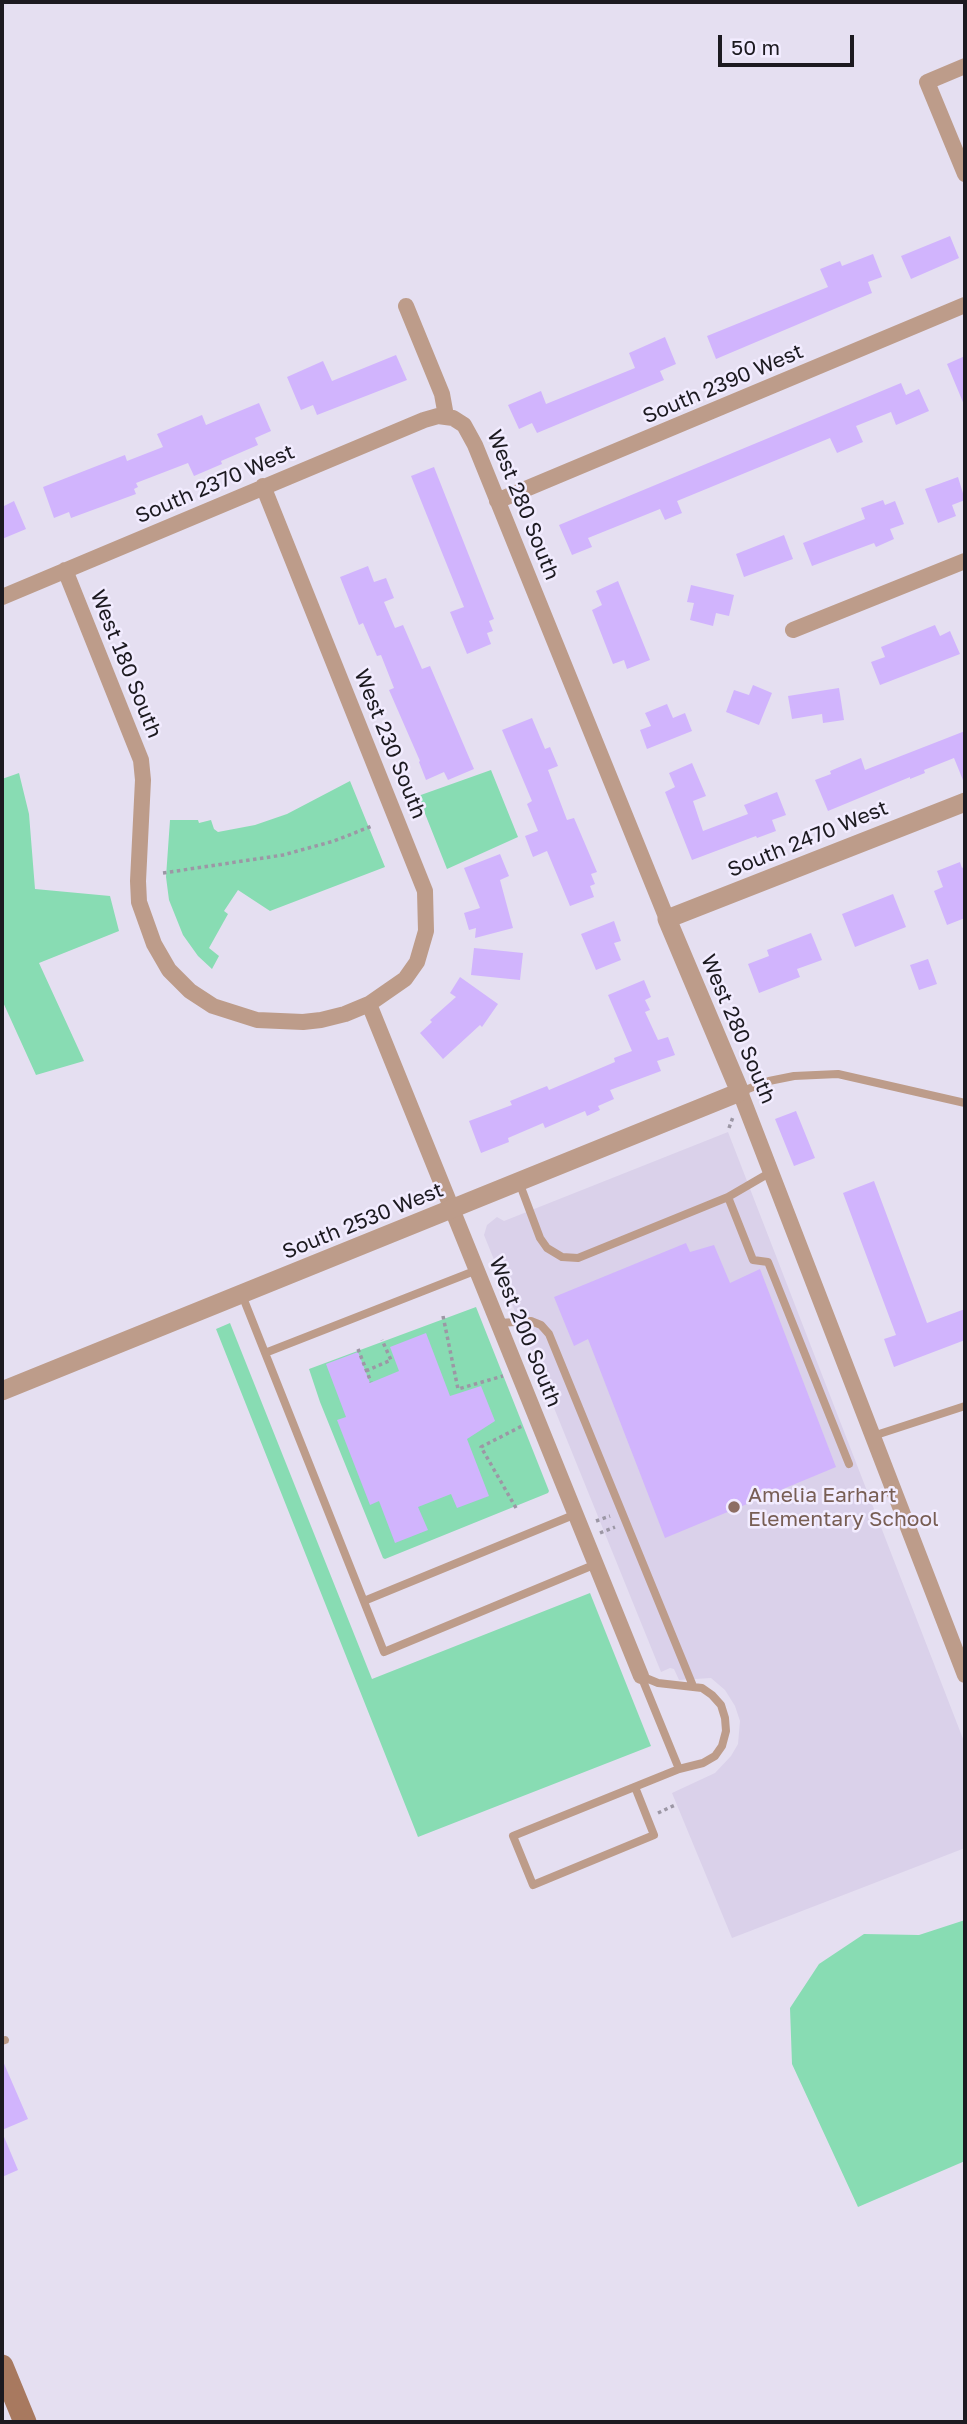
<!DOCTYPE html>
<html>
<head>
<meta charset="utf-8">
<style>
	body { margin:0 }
	#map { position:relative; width:967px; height:2424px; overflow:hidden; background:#e5dff1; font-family:"Golos Text",sans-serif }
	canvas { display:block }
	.frame { position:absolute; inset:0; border:4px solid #1c1a20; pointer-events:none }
	.scale { position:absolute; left:718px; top:35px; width:136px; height:32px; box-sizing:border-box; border:4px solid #1c1a20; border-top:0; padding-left:9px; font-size:21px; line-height:24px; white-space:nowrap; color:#1c1a20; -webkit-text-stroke:5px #f2ecff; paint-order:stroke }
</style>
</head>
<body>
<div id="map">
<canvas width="967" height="2424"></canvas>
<div class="frame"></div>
<div class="scale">50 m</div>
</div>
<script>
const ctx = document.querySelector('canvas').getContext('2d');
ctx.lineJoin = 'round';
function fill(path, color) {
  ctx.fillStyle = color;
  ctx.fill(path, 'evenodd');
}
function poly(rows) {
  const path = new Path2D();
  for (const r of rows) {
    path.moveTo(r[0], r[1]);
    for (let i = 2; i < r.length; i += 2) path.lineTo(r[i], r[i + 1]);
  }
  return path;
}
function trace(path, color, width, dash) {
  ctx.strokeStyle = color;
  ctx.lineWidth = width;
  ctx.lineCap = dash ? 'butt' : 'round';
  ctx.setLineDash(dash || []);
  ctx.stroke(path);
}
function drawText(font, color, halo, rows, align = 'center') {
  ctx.font = font + ' "Golos Text",sans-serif';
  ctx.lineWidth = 5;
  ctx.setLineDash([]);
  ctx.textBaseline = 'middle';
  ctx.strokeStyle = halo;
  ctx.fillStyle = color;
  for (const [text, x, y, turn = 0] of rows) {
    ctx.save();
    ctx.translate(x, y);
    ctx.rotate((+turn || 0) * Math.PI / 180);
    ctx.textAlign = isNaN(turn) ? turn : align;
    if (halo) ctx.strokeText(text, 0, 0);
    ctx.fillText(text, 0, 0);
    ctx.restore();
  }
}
const built = poly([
	[728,1132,965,1744,965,1848,732,1938,672,1793,715,1773,731,1756,738,1744,740,1721,735,1706,725,1690,711,1678,679,1680,674,1669,670,1668,661,1672,484,1235,487,1225,497,1217,504,1221]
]);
const green = poly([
	[491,770,518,837,447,869,418,796],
	[19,773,29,814,35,889,110,896,119,931,39,963,84,1061,36,1075,2,1000,2,779],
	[350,781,385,867,270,911,238,890,224,911,228,914,209,948,219,956,212,969,198,956,183,935,169,900,166,877,170,820,198,820,199,823,211,820,214,829,218,832,255,825,287,814],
	[476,1307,549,1491,548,1493,385,1559,383,1558,320,1402,309,1369],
	[230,1323,372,1679,590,1593,651,1746,418,1837,216,1329],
	[965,1920,965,2161,858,2207,792,2064,790,2008,819,1964,864,1934,919,1935]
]);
const building = poly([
	[950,236,959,258,911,279,901,256],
	[873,254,882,277,868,282,872,293,716,359,707,336,828,287,820,269,840,261,842,266],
	[665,337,676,364,660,371,664,380,537,433,532,423,519,429,508,405,541,391,546,404,635,368,629,353],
	[396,355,407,380,317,415,313,405,301,410,287,377,323,361,332,381],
	[965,356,965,407,947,364],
	[901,383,906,395,919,389,929,411,896,425,891,412,856,426,863,442,837,453,830,438,677,501,682,513,665,520,660,509,588,538,592,547,572,555,559,525],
	[259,403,271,431,255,438,258,445,221,461,222,464,194,476,188,463,136,483,138,487,134,489,136,494,71,518,69,512,54,518,43,487,125,455,127,461,163,447,157,434,202,415,206,425],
	[434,467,494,619,489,621,493,631,487,633,491,644,467,654,450,612,464,607,411,476],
	[958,477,965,500,952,505,956,516,938,523,925,489],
	[883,500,885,505,895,501,904,524,890,529,894,539,876,547,874,543,812,566,803,543,865,519,861,508],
	[14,501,26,529,2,539,2,507],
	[784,535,793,559,744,577,736,554],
	[368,566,374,582,386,578,394,598,384,602,395,628,403,625,422,669,430,666,474,769,448,780,444,772,426,780,419,762,420,761,389,690,394,688,381,655,377,656,363,623,359,625,340,577],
	[618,581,650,660,627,669,624,660,613,664,592,610,602,605,596,591],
	[691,585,734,595,729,616,716,613,713,626,690,620,694,603,687,602],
	[935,625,940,636,950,631,960,654,880,685,871,662,885,657,881,647],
	[753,685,772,693,759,725,726,712,734,690,749,695],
	[839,688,844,720,823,723,822,714,792,719,788,696],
	[667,704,673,718,685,713,692,731,647,749,640,730,651,726,645,713],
	[532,718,545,749,550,747,558,766,548,770,567,820,574,818,597,872,591,874,595,884,590,886,594,897,570,906,547,851,533,857,525,836,538,831,527,804,532,801,502,730],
	[965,731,965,785,954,758,924,770,925,773,910,779,910,777,828,811,815,780,831,774,830,771,861,758,865,770],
	[692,763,706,796,693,801,703,831,748,814,744,805,777,792,786,815,772,820,776,831,757,838,756,836,692,860,665,792,675,787,669,773],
	[500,854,509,876,500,880,513,928,475,938,476,928,469,930,464,913,480,908,464,868],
	[960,862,962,868,965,866,965,918,947,925,934,891,943,887,937,871],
	[893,894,906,927,855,947,842,914],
	[614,921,621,941,614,943,621,960,596,970,581,934],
	[811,933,822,960,797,969,800,977,759,993,748,964,769,956,767,950],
	[474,948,523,953,520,980,471,975],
	[928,959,937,984,919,990,910,965],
	[460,977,498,1004,482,1027,480,1025,443,1059,420,1033,432,1022,430,1020,456,997,450,993],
	[644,980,651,997,645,1000,650,1010,645,1012,658,1040,668,1037,675,1055,657,1061,661,1071,610,1090,614,1099,598,1106,600,1110,587,1116,585,1111,545,1128,543,1123,508,1138,509,1142,481,1153,469,1121,512,1105,510,1101,547,1086,549,1090,615,1062,614,1058,632,1051,608,995],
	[796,1111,815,1158,794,1166,775,1119],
	[874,1181,927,1323,965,1309,965,1340,894,1367,884,1339,896,1335,843,1193],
	[686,1243,690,1252,714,1245,730,1283,760,1269,836,1467,665,1538,588,1339,574,1346,554,1297],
	[426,1333,450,1396,481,1386,495,1421,467,1439,489,1496,457,1508,451,1494,418,1507,428,1530,395,1543,379,1501,370,1505,337,1420,346,1417,326,1364,358,1352,370,1383,399,1371,390,1347],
	[2,2059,28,2119,2,2130],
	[2,2132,18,2170,2,2177]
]);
const path = poly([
	[163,873,283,855,334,841,372,826],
	[729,1128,733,1117],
	[443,1316,458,1389,503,1376],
	[358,1349,371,1382],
	[366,1371,391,1360,382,1340],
	[516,1508,481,1447,522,1426],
	[596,1521,610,1516],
	[600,1533,615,1527],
	[658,1813,675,1805]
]);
const service = poly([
	[740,1092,769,1081,794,1076,838,1074,965,1103],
	[519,1182,540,1238,547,1248,562,1257,578,1258,728,1197,753,1260,768,1262,849,1464],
	[728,1197,771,1172],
	[242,1295,384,1652,596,1564],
	[499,1323,531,1321,541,1325,549,1334,693,1686],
	[265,1353,477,1270],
	[873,1436,965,1406],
	[364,1601,576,1514],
	[641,1676,679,1769],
	[635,1787,654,1835,533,1885,513,1836,679,1769,703,1763,715,1756,722,1746,726,1731,725,1718,721,1705,712,1695,702,1688,658,1683,641,1676],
	[2,2041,5,2040]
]);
const minor = poly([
	[965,66,927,82,965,174],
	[406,306,442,394,446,416],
	[497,501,965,305],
	[65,570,141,760,143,780,138,881,139,902,154,944,169,970,190,991,213,1006,257,1020,303,1022,321,1020,345,1014,369,1004,405,979,417,962,426,931,425,891,263,486],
	[2,597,424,420,438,416,453,418,464,425,475,445,667,919],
	[793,630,965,561],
	[369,1004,641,1676],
	[740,1092,965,1675]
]);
const tertiary = poly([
	[2,1391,740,1092,667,919,965,802]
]);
const secondary = poly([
	[2,2366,25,2422]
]);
const markers = [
	[734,1507,7,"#8d6e63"]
];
const streetNames = [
	["South 2390 West",723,384,-23],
	["South 2370 West",215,484,-23],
	["West 280 South",523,505,68],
	["West 180 South",126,664,68],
	["West 230 South",390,744,68],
	["South 2470 West",808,839,-22],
	["West 280 South",738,1029,67],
	["South 2530 West",363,1221,-22],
	["West 200 South",525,1332,68]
];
const educationNames = [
	["Amelia Earhart",748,1495],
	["Elementary School",748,1519]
];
fill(built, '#dad1ea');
fill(green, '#88dcb3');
fill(building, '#d1b4fd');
trace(path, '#9c97a5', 3.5, [3.5, 3.5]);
trace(service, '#bd9c8a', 8);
trace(minor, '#bd9c8a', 16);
trace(tertiary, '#bd9c8a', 19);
trace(secondary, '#a8795f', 23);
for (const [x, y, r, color] of markers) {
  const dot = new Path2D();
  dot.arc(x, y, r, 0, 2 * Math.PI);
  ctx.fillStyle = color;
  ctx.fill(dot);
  trace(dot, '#f2ecff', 2.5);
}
drawText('21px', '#1c1a20', '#f2ecff', streetNames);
drawText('21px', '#785e54', '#f2ecff', educationNames, 'left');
</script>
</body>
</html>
